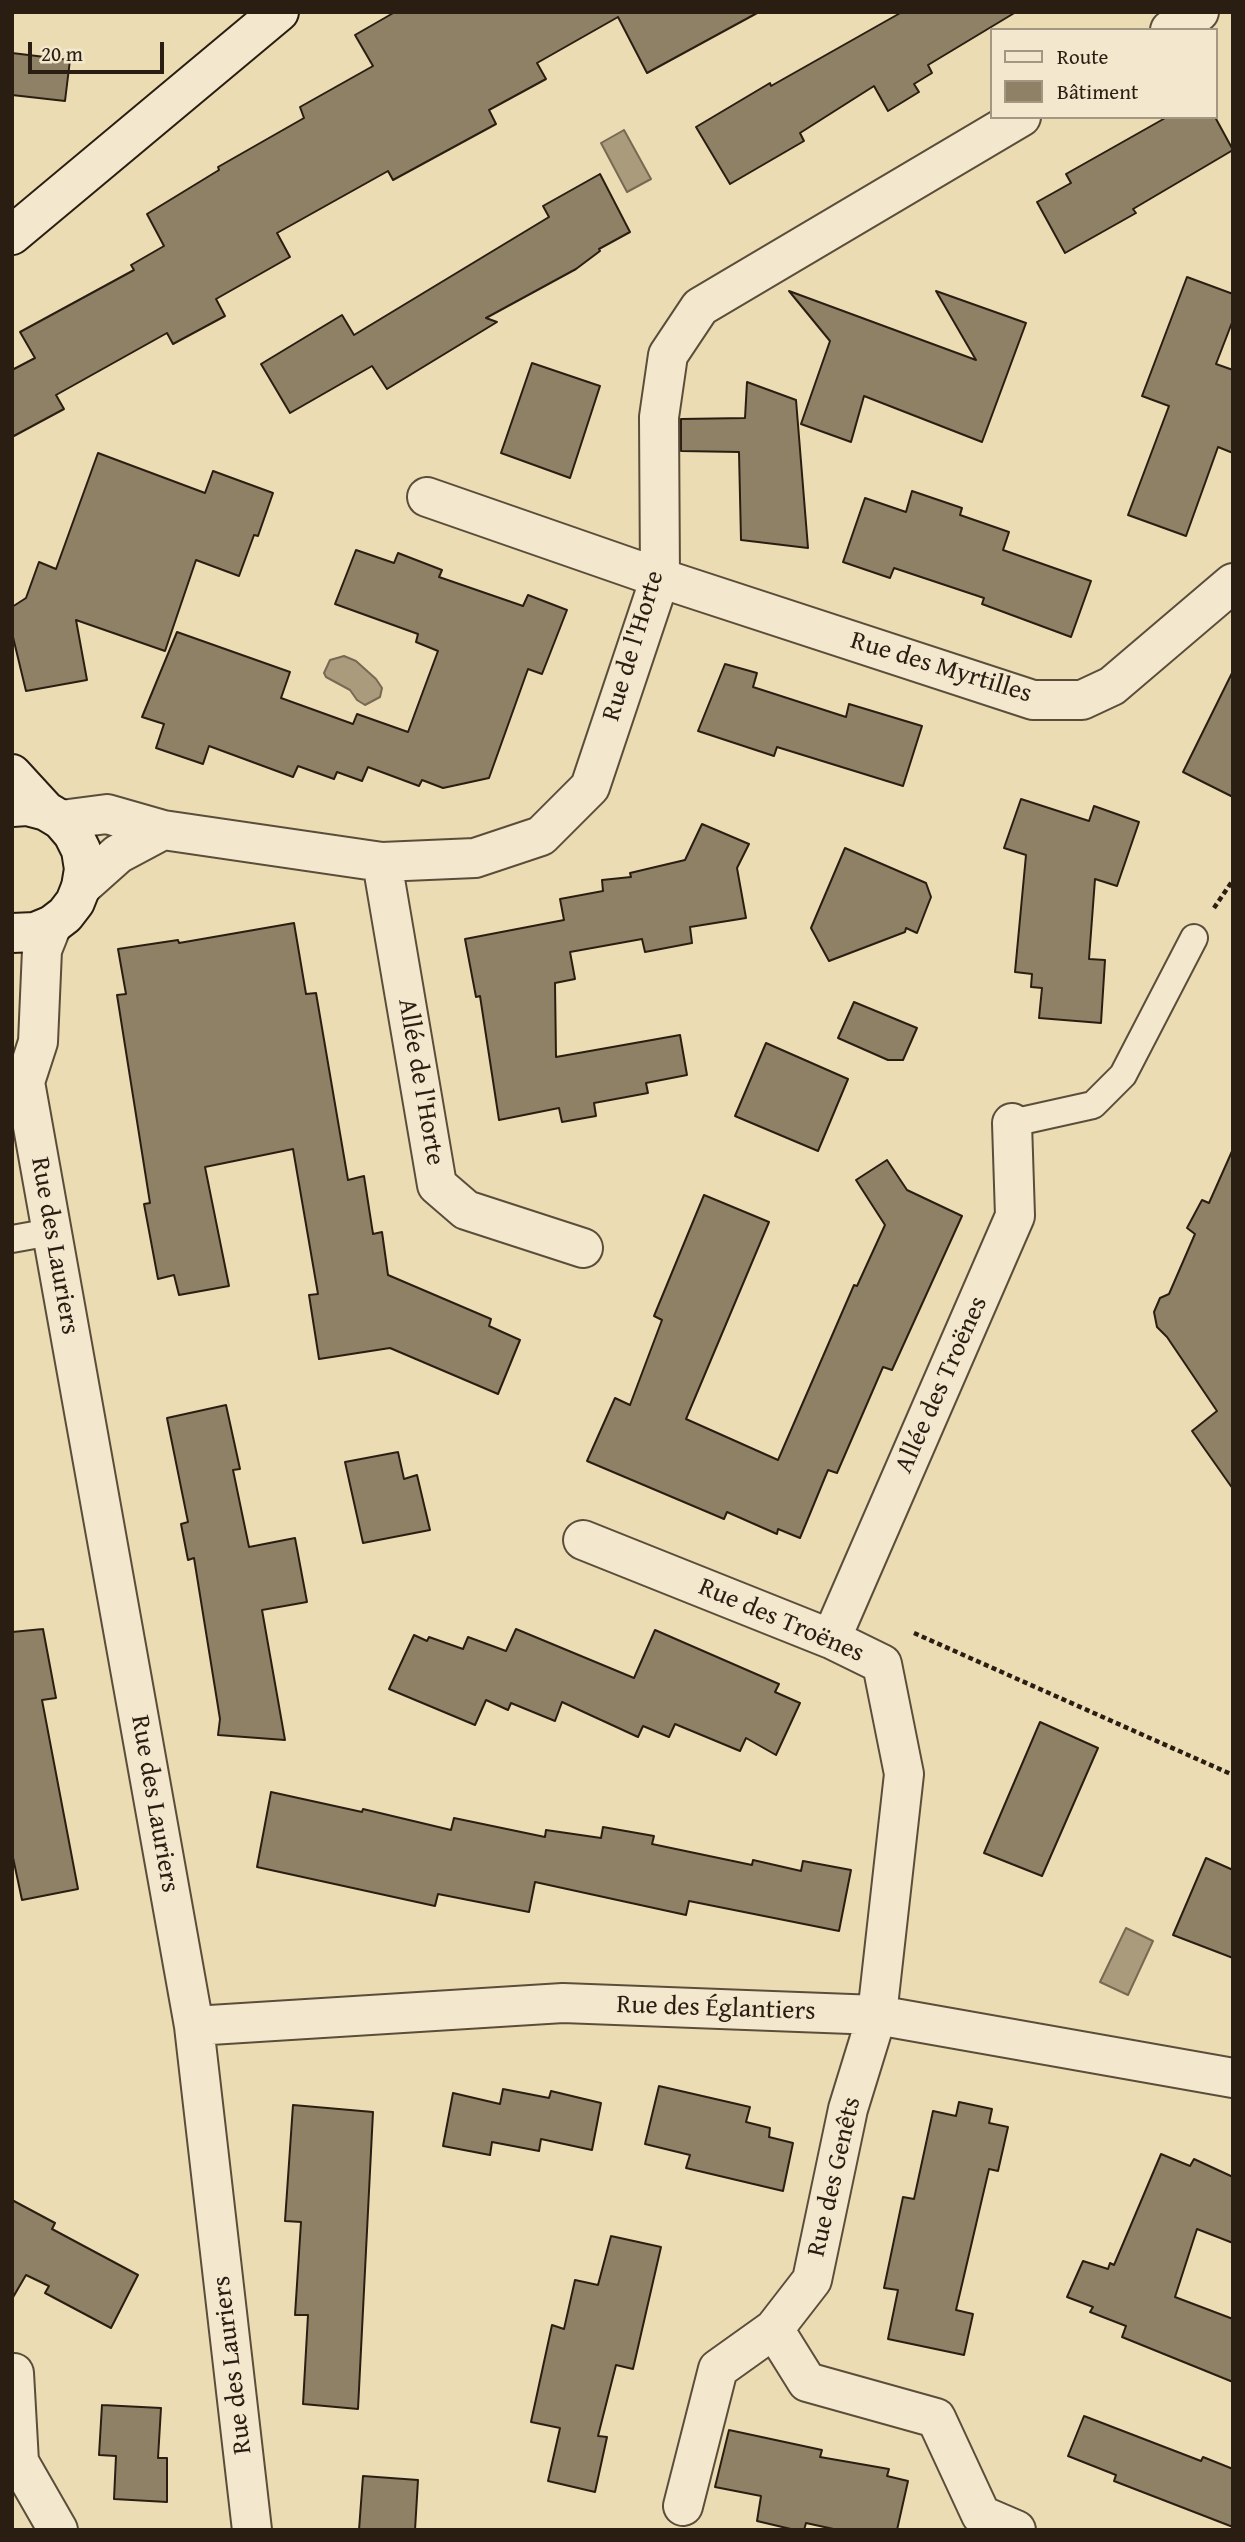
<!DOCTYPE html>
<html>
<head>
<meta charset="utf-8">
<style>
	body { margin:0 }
	#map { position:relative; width:1245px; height:2542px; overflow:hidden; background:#ecdcb3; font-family:"Gentium Book Plus",serif }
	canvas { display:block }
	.frame { position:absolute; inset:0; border:14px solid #2a1e13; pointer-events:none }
	.legend { position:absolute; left:990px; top:28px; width:228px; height:91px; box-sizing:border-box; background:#f3e8ce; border:2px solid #a39783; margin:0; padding:9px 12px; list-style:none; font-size:21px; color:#2a1e13 }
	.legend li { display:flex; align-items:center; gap:14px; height:35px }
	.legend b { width:35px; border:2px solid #a39783 }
	.scale { position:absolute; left:28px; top:42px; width:136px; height:32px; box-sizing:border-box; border:4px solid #2a1e13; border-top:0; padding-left:9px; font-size:21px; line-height:24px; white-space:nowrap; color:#2a1e13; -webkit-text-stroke:5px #f3e8ce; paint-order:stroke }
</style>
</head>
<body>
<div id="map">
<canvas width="1245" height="2542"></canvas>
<div class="frame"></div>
<ul class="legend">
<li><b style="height:9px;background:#f3e8ce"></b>Route</li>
<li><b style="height:19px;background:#8f8166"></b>Bâtiment</li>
</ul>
<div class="scale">20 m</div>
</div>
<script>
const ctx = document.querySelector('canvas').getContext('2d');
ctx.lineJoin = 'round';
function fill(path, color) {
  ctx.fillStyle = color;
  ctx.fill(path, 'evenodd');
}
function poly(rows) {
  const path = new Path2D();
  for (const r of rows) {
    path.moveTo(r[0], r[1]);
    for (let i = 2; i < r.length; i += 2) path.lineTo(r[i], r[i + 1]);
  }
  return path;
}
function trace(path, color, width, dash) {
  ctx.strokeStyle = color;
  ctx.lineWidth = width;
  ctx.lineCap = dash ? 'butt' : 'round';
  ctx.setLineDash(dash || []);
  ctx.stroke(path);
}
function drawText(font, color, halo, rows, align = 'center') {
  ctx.font = font + ' "Gentium Book Plus",serif';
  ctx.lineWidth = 5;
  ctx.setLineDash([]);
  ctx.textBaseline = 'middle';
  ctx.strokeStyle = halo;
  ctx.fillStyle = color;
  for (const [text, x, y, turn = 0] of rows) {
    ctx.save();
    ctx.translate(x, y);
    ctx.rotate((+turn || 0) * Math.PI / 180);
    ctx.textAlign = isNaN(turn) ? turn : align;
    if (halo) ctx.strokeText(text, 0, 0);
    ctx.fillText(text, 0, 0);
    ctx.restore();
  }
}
const water = poly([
	[624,130,651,179,627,192,601,143,624,130],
	[344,656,356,661,376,679,382,688,380,697,365,705,357,700,350,690,326,677,324,673,330,660,344,656],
	[1126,1928,1153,1941,1128,1995,1100,1982,1126,1928]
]);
const building = poly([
	[395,12,759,12,647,73,618,17,537,63,546,79,489,110,496,124,393,180,388,171,277,233,290,257,216,299,225,316,173,344,167,333,56,395,64,409,12,437,12,370,35,358,20,332,134,270,131,265,164,246,147,214,219,170,218,167,304,118,300,107,373,66,355,35,395,12],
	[902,12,1016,12,928,65,932,73,914,84,919,92,888,111,874,86,800,133,804,141,730,184,696,127,770,83,771,86,902,12],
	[12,53,70,60,65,101,12,95,12,53],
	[1167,117,1215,117,1233,150,1133,209,1136,213,1065,253,1037,202,1071,183,1066,174,1167,117],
	[600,174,630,232,599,249,600,251,576,269,486,318,497,322,387,389,372,366,290,413,261,364,342,315,354,335,549,217,543,206,600,174],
	[1187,277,1233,294,1233,320,1216,364,1233,370,1233,453,1218,447,1186,536,1128,515,1169,406,1142,396,1187,277],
	[789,291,976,360,936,291,1026,323,982,442,864,396,851,442,801,424,830,341,789,291],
	[532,363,600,386,570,478,501,453,532,363],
	[747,382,796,400,808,548,741,540,739,452,681,451,681,419,745,418,747,382],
	[98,453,205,493,213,471,273,493,258,536,254,535,239,576,196,560,165,651,76,620,87,680,26,691,12,633,12,607,26,598,39,562,56,569,98,453],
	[912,491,962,508,960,515,1009,532,1003,550,1091,581,1071,637,982,604,984,598,894,568,890,578,843,562,865,498,906,512,912,491],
	[356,550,394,563,398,553,442,570,439,577,523,606,528,595,567,610,542,674,528,669,489,778,443,788,422,780,419,786,368,767,362,781,337,772,334,779,298,766,293,777,209,746,203,764,156,748,164,724,142,717,177,632,290,672,281,698,353,724,357,714,408,732,438,651,416,642,418,634,335,604,356,550],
	[725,664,757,673,753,687,846,717,849,704,922,726,903,786,777,747,774,756,698,731,725,664],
	[1233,671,1233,797,1183,772,1233,671],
	[1021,799,1089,821,1094,806,1139,822,1117,886,1095,879,1089,959,1105,960,1101,1023,1039,1018,1042,988,1031,987,1032,974,1015,972,1026,855,1004,848,1021,799],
	[702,824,749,844,737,868,746,918,690,927,692,943,645,952,642,939,570,952,575,979,555,983,556,1057,680,1035,687,1075,646,1083,648,1093,594,1103,596,1116,562,1122,559,1108,499,1120,480,996,476,997,465,939,564,920,560,899,603,891,602,880,631,877,630,873,685,860,702,824],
	[845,848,926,883,931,897,917,933,906,928,905,932,829,961,811,928,845,848],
	[294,923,306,994,316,993,348,1180,364,1176,373,1234,382,1232,388,1275,491,1319,489,1326,520,1340,498,1394,390,1348,319,1359,309,1295,318,1294,293,1149,205,1167,229,1286,179,1295,174,1275,158,1279,144,1204,150,1203,117,995,126,994,118,949,178,940,179,943,294,923],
	[854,1002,917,1028,903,1060,888,1060,838,1038,854,1002],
	[766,1043,848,1079,818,1151,735,1116,766,1043],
	[1233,1149,1233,1489,1192,1431,1217,1411,1167,1337,1157,1327,1154,1312,1160,1298,1169,1294,1195,1234,1187,1228,1202,1200,1209,1203,1233,1149],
	[887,1160,907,1190,962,1216,892,1370,883,1367,837,1473,828,1470,800,1538,778,1529,777,1534,727,1512,724,1519,587,1461,615,1398,630,1405,662,1320,654,1316,704,1195,769,1222,686,1419,778,1460,854,1285,857,1286,885,1225,856,1180,887,1160],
	[226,1405,240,1469,233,1470,249,1547,295,1538,307,1602,262,1610,285,1740,218,1735,220,1719,194,1558,188,1560,181,1524,188,1522,167,1418,226,1405],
	[398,1452,404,1479,417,1475,430,1530,363,1543,345,1462,398,1452],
	[43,1629,56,1698,42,1700,78,1889,22,1900,12,1853,12,1632,43,1629],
	[516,1629,634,1678,655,1630,779,1684,775,1692,800,1703,776,1755,746,1738,740,1751,675,1724,669,1737,643,1726,638,1737,562,1702,555,1721,511,1703,508,1710,486,1700,475,1725,389,1689,414,1635,427,1641,429,1637,463,1649,468,1637,506,1651,516,1629],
	[1040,1722,1098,1748,1042,1876,984,1853,1040,1722],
	[271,1792,362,1812,363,1809,451,1830,454,1818,545,1837,546,1830,601,1838,603,1827,654,1836,652,1844,752,1865,753,1860,801,1871,803,1861,851,1870,839,1931,689,1901,686,1915,535,1882,529,1912,438,1894,435,1906,257,1867,271,1792],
	[1206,1858,1233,1870,1233,1958,1173,1935,1206,1858],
	[659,2086,750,2107,746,2122,770,2128,769,2137,793,2143,783,2191,686,2168,690,2155,645,2144,659,2086],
	[503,2089,549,2098,551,2091,601,2103,592,2150,541,2139,539,2151,492,2142,490,2155,443,2146,453,2093,500,2104,503,2089],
	[959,2102,992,2109,989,2123,1008,2127,998,2171,989,2169,956,2310,973,2314,964,2355,888,2339,898,2290,884,2288,903,2197,914,2199,933,2111,956,2116,959,2102],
	[293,2105,373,2112,358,2409,303,2404,308,2315,295,2315,301,2222,285,2221,293,2105],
	[1161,2154,1190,2166,1194,2159,1233,2177,1233,2243,1197,2229,1175,2297,1233,2319,1233,2382,1122,2337,1126,2326,1090,2312,1093,2307,1067,2297,1083,2261,1108,2269,1110,2263,1114,2265,1161,2154],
	[12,2200,55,2223,52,2229,138,2275,111,2328,45,2293,49,2286,26,2275,12,2299,12,2200],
	[611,2236,661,2247,633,2369,616,2365,598,2436,607,2437,595,2492,548,2481,560,2428,531,2422,552,2325,564,2329,575,2280,598,2285,611,2236],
	[102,2405,161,2408,158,2458,167,2458,167,2502,114,2499,116,2456,99,2455,102,2405],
	[1084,2416,1201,2461,1203,2457,1233,2469,1233,2527,1114,2481,1116,2475,1068,2456,1084,2416],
	[729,2430,822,2450,820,2457,889,2469,887,2476,908,2481,897,2530,838,2530,806,2523,804,2530,795,2530,757,2521,761,2496,715,2487,729,2430],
	[363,2476,418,2480,415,2530,359,2530,363,2476]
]);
const path = poly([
	[1214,908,1233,880],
	[914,1633,1233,1775]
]);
const lane = poly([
	[1012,1123,1093,1105,1123,1075,1194,938],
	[12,1239,51,1232]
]);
const street = poly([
	[1170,30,1199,12],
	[427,497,660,578,1033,700,1082,700,1112,686,1233,583],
	[61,820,107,814,163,830,382,862,475,858,541,836,590,787,660,578,659,417,668,355,700,307,1021,117],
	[382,862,437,1185,466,1210,583,1248],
	[81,887,118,854,163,830],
	[52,925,42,950,38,1042,25,1082,194,2026,252,2530],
	[583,1540,831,1639,882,1664,904,1774,877,2015,848,2109,812,2280,774,2329,718,2369,683,2506],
	[831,1639,1015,1216,1012,1123],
	[194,2026,563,2003,877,2015,1233,2078],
	[774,2329,807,2382,936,2418,981,2515,1016,2530],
	[14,2373,19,2462,58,2530]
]);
const secondary = poly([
	[12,235,279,12],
	[12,774,46,811],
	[12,807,27,806,46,811,61,820,73,834,81,850,84,869,81,887,75,902,65,915,52,925,35,932,12,933]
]);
const streetNames = [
	["Rue de l'Horte",634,646,-73],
	["Rue des Myrtilles",941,668,17],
	["Allée de l'Horte",420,1082,80],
	["Rue des Lauriers",54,1246,80],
	["Allée des Troënes",942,1385,-66],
	["Rue des Troënes",781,1621,23],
	["Rue des Lauriers",154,1804,80],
	["Rue des Églantiers",716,2009,2],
	["Rue des Genêts",835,2177,-77],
	["Rue des Lauriers",233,2365,-97]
];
fill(water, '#aa9b7d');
trace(water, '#776953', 2);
fill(building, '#8f8166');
trace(building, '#2a1e13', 2);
trace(lane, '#5a4e3b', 30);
trace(street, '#5a4e3b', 42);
trace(secondary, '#2a1e13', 42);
trace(path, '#2a1e13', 4.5, [5, 3.5]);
trace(lane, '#f3e8ce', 26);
trace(street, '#f3e8ce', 38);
trace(secondary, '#f3e8ce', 38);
drawText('26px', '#2a1e13', '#f3e8ce', streetNames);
</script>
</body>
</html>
